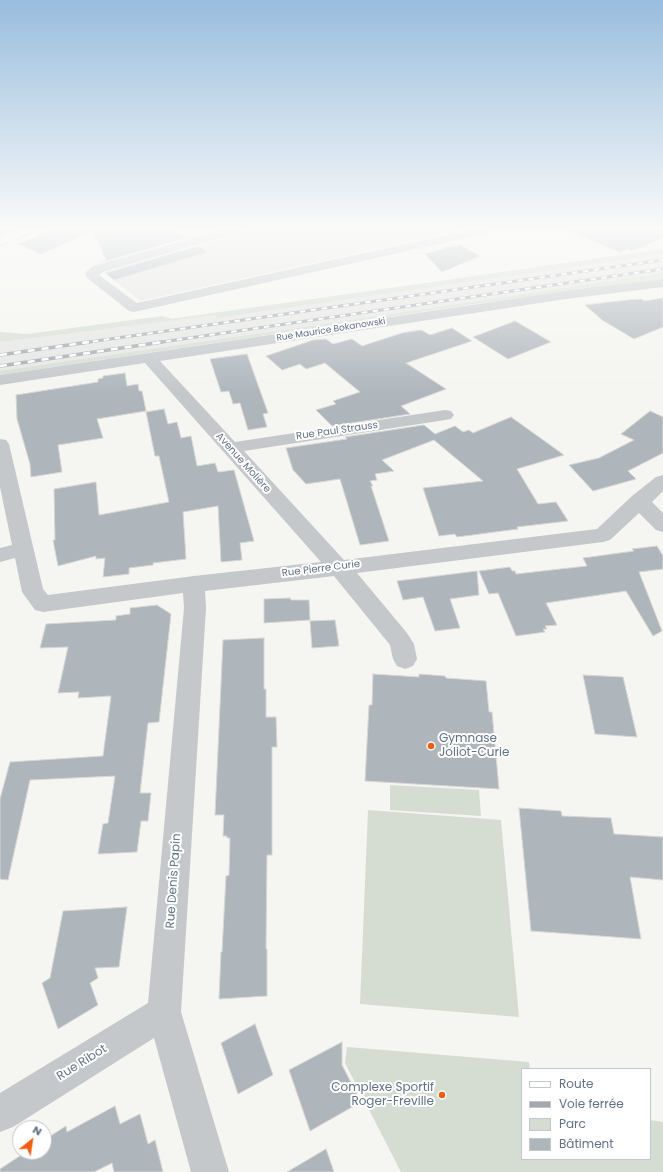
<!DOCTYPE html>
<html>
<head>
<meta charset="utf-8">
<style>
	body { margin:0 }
	#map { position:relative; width:663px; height:1172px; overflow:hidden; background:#f5f5f1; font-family:Poppins,sans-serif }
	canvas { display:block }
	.legend { position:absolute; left:521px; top:1068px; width:130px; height:92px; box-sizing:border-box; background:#fff; border:1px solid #c0c7ce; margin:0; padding:5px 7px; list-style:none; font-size:12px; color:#617285 }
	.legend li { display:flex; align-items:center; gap:8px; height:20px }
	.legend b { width:20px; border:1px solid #c0c7ce }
	.north { position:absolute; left:12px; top:1120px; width:40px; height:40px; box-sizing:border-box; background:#fff; border:1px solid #c0c7ce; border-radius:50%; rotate:30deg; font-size:11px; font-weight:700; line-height:16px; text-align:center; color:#617285 }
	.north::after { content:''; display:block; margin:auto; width:14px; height:18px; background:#f25d14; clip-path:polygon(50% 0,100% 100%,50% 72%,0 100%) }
</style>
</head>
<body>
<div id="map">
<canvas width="663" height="1172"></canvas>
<ul class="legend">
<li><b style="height:5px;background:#fff"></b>Route</li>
<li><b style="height:5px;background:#a4a9b0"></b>Voie ferrée</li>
<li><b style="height:11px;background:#d5ddd2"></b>Parc</li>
<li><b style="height:11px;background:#aeb6bc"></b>Bâtiment</li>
</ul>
<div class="north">N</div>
</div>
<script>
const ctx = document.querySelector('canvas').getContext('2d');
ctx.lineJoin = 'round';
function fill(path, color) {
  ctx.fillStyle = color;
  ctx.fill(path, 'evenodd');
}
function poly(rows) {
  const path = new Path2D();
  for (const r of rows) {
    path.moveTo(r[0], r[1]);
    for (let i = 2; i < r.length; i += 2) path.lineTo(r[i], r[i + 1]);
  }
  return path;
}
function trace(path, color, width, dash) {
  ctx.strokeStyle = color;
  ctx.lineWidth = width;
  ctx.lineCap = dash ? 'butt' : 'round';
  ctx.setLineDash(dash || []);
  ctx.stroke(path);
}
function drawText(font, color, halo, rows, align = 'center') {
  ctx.font = font + ' Poppins,sans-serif';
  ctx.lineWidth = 4;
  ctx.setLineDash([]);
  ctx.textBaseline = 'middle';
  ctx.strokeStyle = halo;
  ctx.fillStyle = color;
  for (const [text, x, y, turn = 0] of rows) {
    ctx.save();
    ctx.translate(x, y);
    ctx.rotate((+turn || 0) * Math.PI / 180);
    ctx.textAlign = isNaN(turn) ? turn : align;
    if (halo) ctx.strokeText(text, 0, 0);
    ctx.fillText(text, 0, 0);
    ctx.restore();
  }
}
const built = poly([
	[251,230,463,230,140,301,105,273],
	[663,251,663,276,0,372,0,342]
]);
const green = poly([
	[663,249,663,254,217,318,216,315,0,342,0,332,27,334,162,316,173,319],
	[663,273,663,279,475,304,0,375,0,371,366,318],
	[390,785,479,790,481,816,390,810],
	[368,810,501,820,519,1017,360,1004],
	[347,1047,529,1062,530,1069,522,1069,522,1159,650,1159,650,1120,663,1122,663,1172,401,1172,345,1063]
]);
const building = poly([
	[52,230,173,230,186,238,99,263,106,260,93,231,41,254,18,244,52,230],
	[566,230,663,230,663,238,632,251,627,249,620,252,566,230],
	[460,245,480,256,442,272,425,254,452,246,453,247,460,245],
	[198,246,208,252,114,280,105,273,198,246],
	[663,298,663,327,634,339,602,320,585,305,627,300,642,299,644,301,663,298],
	[515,321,551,342,508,359,473,337,515,321],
	[452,328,472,341,406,363,446,389,401,406,410,414,332,426,316,410,336,404,333,401,360,392,325,363,306,369,300,364,282,370,266,356,313,340,326,339,333,344,352,339,362,346,402,333,421,330,430,335,452,328],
	[247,354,268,413,263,414,267,427,248,430,240,403,233,404,229,391,221,392,210,359,247,354],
	[125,373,127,386,138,384,139,391,142,391,146,411,97,419,103,438,58,445,62,472,31,477,30,464,17,419,16,395,98,382,98,379,103,378,103,376,125,373],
	[164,409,168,424,177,422,181,438,191,436,197,466,215,463,218,472,234,470,254,541,240,543,242,560,221,562,218,506,183,512,186,559,153,563,153,565,129,568,129,574,103,577,105,558,96,559,96,556,58,566,53,540,55,540,54,489,96,482,99,515,169,502,159,456,155,456,146,412,164,409],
	[650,411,663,417,663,453,628,471,636,479,593,491,569,465,599,458,634,440,621,434,650,411],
	[511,417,564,455,517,469,538,504,556,502,568,521,517,527,518,529,457,537,455,534,439,536,423,488,483,481,434,440,382,460,394,471,375,474,377,480,370,481,373,486,371,486,389,541,360,545,340,479,306,484,293,470,286,448,347,439,345,437,424,425,435,434,455,426,463,432,469,430,473,433,511,417],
	[657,546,663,556,663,569,639,572,662,631,653,636,626,591,546,603,557,625,545,626,547,629,543,629,545,632,516,636,498,593,489,594,479,571,510,567,512,571,515,571,516,574,587,566,583,558,634,551,632,549,657,546],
	[477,571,479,595,450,599,460,628,435,631,423,597,403,600,397,581,477,571],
	[290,598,291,600,309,600,310,620,264,623,264,599,290,598],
	[157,605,171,614,159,722,148,723,140,793,151,793,148,821,141,821,137,852,98,854,103,824,108,823,115,776,30,780,8,880,0,879,0,799,10,762,103,756,111,696,78,698,79,692,58,693,68,647,40,648,46,624,116,620,116,616,130,614,130,608,157,605],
	[335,620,339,646,312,648,310,621,335,620],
	[264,638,264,689,266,689,266,717,276,717,277,747,272,747,272,855,267,855,266,949,267,949,267,996,219,999,221,952,222,952,226,876,229,875,230,838,227,838,227,836,223,836,224,815,215,815,223,640,264,638],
	[373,674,419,677,419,674,445,676,446,678,486,681,489,712,492,712,499,789,365,781,369,705,372,705,373,674],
	[583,675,623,677,637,737,595,734,583,675],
	[519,808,561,811,562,816,611,818,614,834,663,837,663,880,630,877,641,939,531,931,519,808],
	[127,907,119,967,95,968,98,978,90,983,98,1005,58,1029,42,983,50,978,63,911,127,907],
	[255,1024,273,1075,238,1094,221,1043,255,1024],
	[342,1042,342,1065,361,1102,310,1131,289,1070,342,1042],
	[115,1106,120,1124,140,1114,148,1144,155,1140,163,1172,114,1172,112,1163,94,1172,0,1172,0,1169,26,1152,44,1152,44,1140,66,1126,67,1132,115,1106],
	[326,1149,334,1172,287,1172,326,1149]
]);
const minor = poly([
	[0,230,14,234,16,237,14,240,10,241,0,237,0,230],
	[222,230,240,230,238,233,103,272,99,275,137,303,469,230,490,230,488,233,484,234,134,312,129,311,86,277,85,273,93,266,222,230],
	[663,279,663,287,566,299,160,361,235,442,445,410,451,411,454,415,451,419,445,420,244,451,344,560,597,529,632,496,656,477,663,475,663,491,652,502,663,513,663,532,656,530,639,513,610,540,603,542,357,573,407,633,414,644,417,659,413,666,405,669,397,666,393,659,390,645,334,576,205,591,206,608,181,1012,229,1172,191,1172,154,1038,13,1127,0,1132,0,1093,148,1003,184,608,183,593,43,612,35,610,22,592,15,558,0,562,0,548,12,545,0,487,0,439,6,440,9,444,43,589,48,595,194,576,321,562,145,363,0,385,0,375,566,291,663,279]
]);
const primary = poly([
	[17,230,33,230,31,233,0,245,0,237,17,230]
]);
const tram = poly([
	[0,235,12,230]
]);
const railFar1 = poly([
	[82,343,663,260],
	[155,343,663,269]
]);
const rail = poly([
	[0,355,89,342],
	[0,366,162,342]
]);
const markers = [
	[431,746,4,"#f25d14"],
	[442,1095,4,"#f25d14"]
];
const farStreetnames = [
	["Rue Maurice Bokanowski",331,330,-9]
];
const streetNames = [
	["Rue Paul Strauss",337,431,-8],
	["Avenue Molière",243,463,48],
	["Rue Pierre Curie",321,569,-7]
];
const nearPoinames = [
	["Gymnase",439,739],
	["Joliot-Curie",439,753],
	["Complexe Sportif",434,1088,"right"],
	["Roger-Freville",434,1102,"right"]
];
const nearStreetnames = [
	["Rue Denis Papin",174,881,-86],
	["Rue Ribot",82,1063,-32]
];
fill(built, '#e5e7e4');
fill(green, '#d5ddd2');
fill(building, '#aeb6bc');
trace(building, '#d6d6d4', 1);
trace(primary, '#b7bbbf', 2);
fill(minor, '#c4c8cb');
fill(primary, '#fff');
trace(tram, '#a4a9b0', 1);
trace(railFar1, '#a4a9b0', 3);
trace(rail, '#a4a9b0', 3.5);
trace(railFar1, '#fff', 2, [5.5]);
trace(rail, '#fff', 2.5, [7]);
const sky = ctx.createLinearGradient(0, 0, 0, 394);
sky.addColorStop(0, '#98bdde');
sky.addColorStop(0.58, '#fafaf9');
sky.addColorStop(1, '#fafaf900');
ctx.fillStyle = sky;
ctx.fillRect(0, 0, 663, 394);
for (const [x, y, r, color] of markers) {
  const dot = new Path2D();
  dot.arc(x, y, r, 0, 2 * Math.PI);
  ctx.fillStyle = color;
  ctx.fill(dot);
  trace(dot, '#fff', 1.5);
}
drawText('9px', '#617285', '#fff', farStreetnames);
drawText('10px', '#617285', '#fff', streetNames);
drawText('12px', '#617285', '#fff', nearPoinames, 'left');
drawText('12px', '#617285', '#fff', nearStreetnames);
</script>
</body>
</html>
